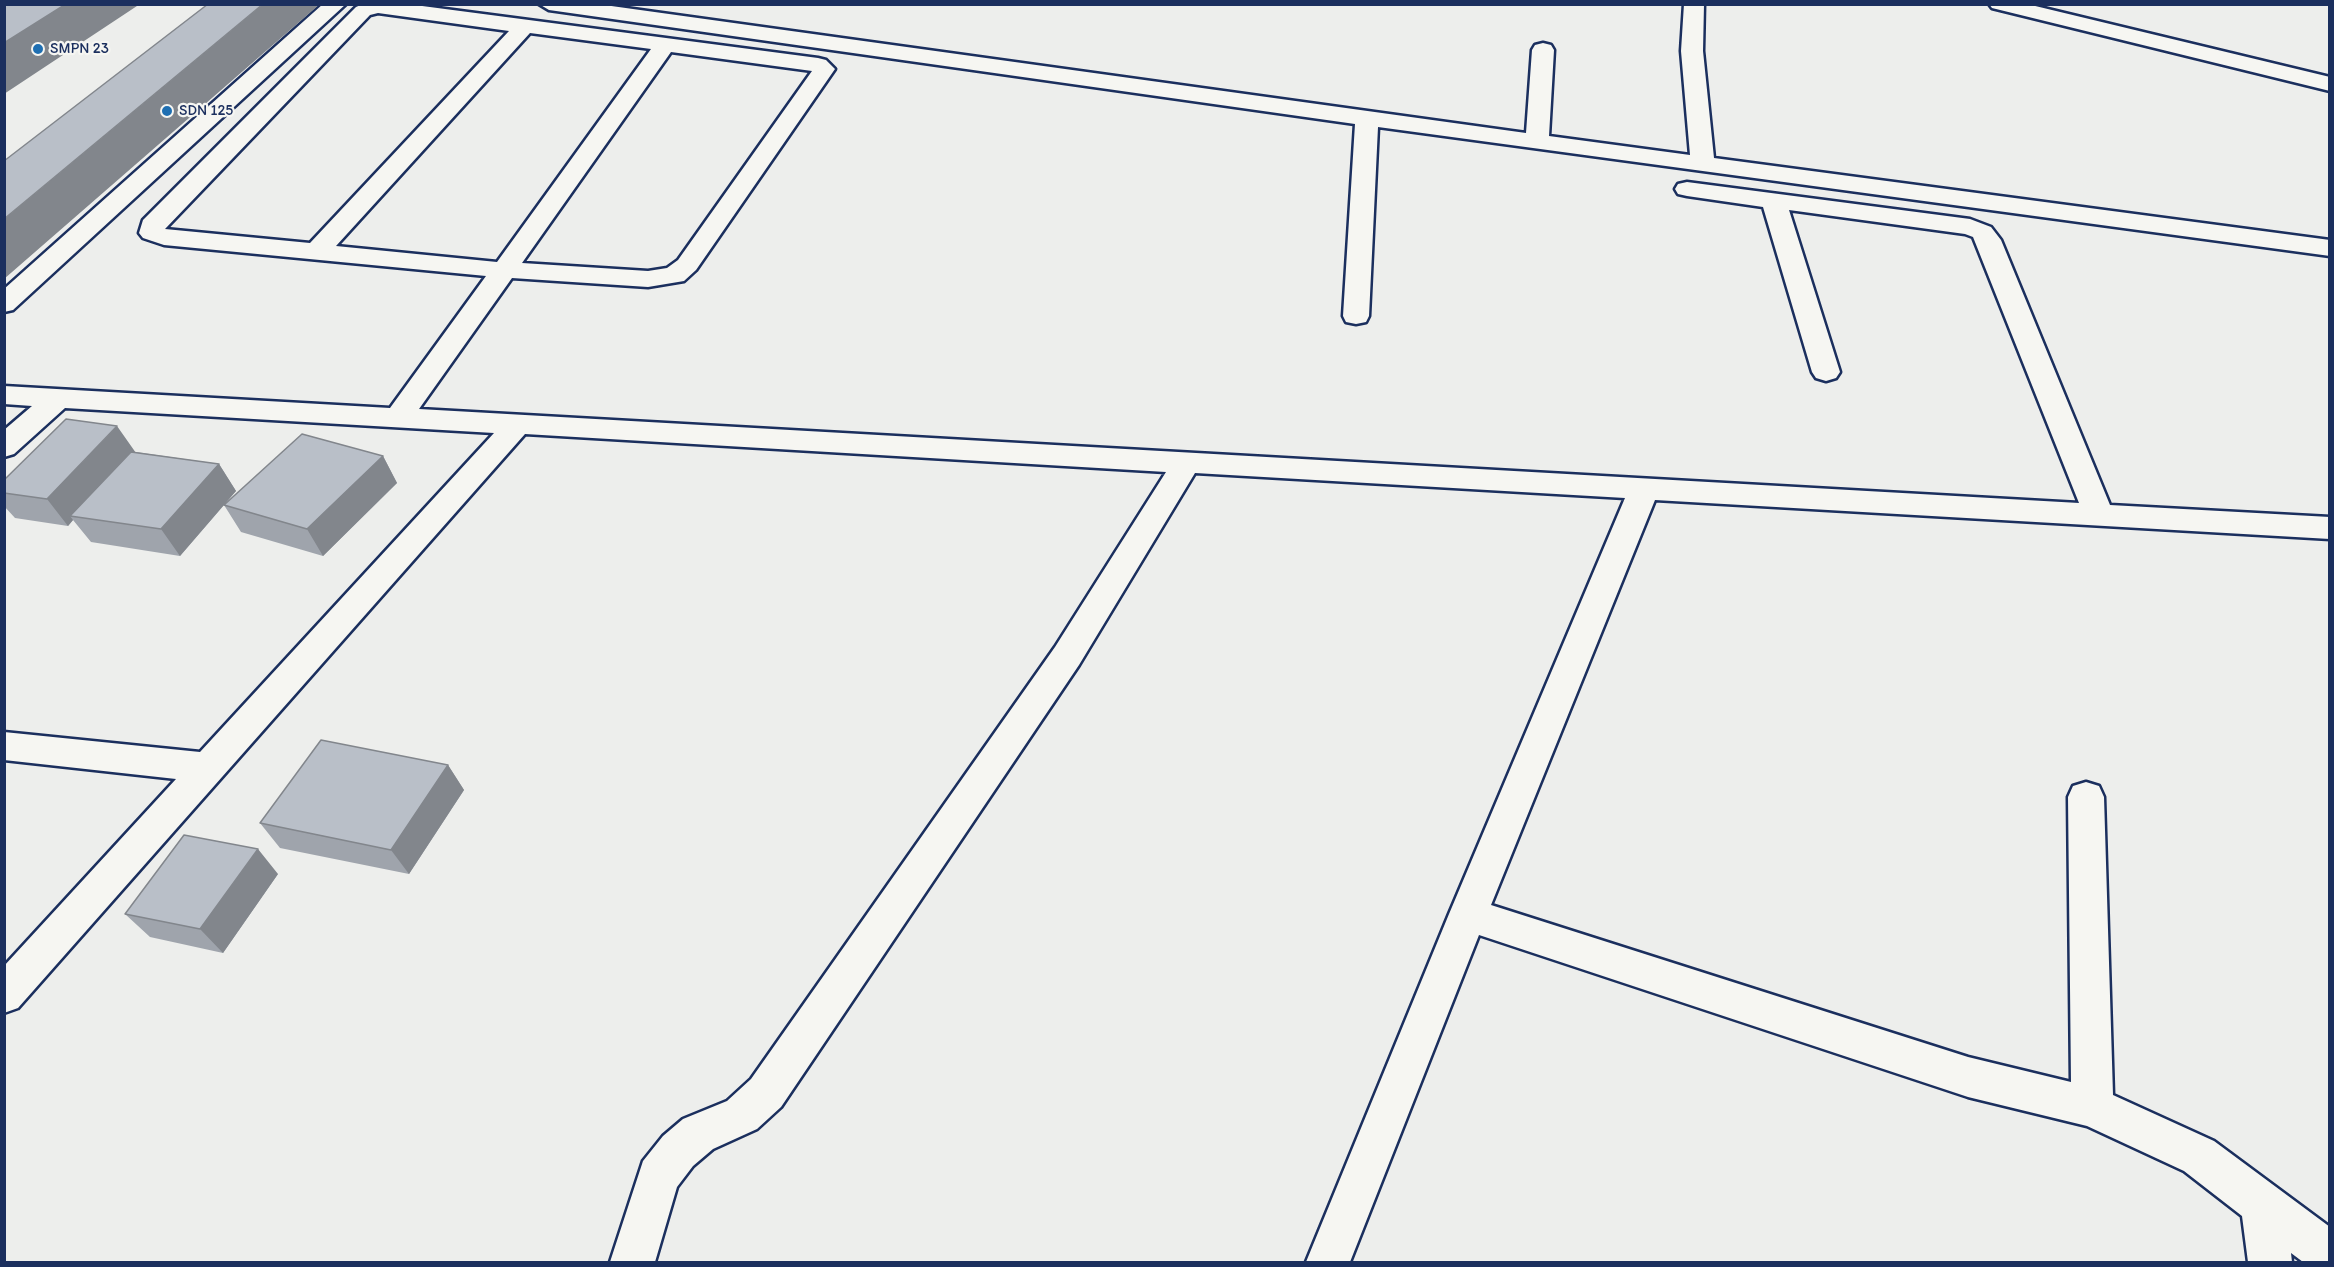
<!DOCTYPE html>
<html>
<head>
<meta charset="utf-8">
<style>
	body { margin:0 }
	#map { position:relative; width:2334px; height:1267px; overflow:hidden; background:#edeeec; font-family:Itim,sans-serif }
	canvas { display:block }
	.frame { position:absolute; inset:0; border:6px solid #1b2f5e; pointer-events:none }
</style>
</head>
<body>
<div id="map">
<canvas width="2334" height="1267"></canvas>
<div class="frame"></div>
</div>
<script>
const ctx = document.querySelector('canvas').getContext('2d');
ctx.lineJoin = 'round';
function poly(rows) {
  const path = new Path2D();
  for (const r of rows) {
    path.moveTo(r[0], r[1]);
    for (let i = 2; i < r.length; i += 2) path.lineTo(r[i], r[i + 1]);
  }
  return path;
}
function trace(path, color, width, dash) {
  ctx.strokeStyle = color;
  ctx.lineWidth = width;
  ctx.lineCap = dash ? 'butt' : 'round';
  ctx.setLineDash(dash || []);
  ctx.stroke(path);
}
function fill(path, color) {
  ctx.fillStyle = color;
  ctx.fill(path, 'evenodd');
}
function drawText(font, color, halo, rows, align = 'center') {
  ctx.font = font + ' Itim,sans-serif';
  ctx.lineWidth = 4.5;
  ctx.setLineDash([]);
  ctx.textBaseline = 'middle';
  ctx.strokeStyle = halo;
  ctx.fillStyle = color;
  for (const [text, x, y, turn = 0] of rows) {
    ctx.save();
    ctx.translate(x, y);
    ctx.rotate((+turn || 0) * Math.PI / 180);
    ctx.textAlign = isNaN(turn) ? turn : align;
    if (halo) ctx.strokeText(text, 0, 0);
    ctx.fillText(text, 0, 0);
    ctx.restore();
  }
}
const minor = poly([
	[323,4,346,4,13,310,4,312,4,289,323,4],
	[363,4,407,4,666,38,818,58,826,60,835,69,696,270,684,281,648,287,512,278,419,409,2079,503,1973,237,1965,234,1789,210,1840,372,1836,378,1826,381,1816,378,1812,372,1763,207,1687,196,1678,194,1675,189,1678,184,1687,182,1970,219,1991,227,2001,240,2110,505,2330,517,2330,539,1655,500,1491,905,1968,1057,2071,1082,2068,797,2073,786,2086,782,2099,786,2104,797,2113,1095,2214,1141,2330,1227,2330,1262,2303,1262,2291,1253,2292,1262,2248,1262,2242,1216,2184,1171,2087,1126,1968,1097,1479,935,1350,1262,1306,1262,1449,914,1625,498,1195,473,1079,665,781,1107,757,1129,713,1149,693,1166,677,1187,655,1262,610,1262,643,1161,663,1136,683,1119,727,1101,751,1079,1055,647,1166,472,525,434,18,1008,4,1013,4,966,176,779,4,760,4,732,200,752,494,433,65,408,14,454,4,457,4,430,32,406,4,404,4,386,390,408,486,276,164,245,143,238,139,233,143,220,356,7,363,4],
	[378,13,509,31,310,243,165,229,370,15,378,13],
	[530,33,651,49,497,262,336,246,530,33],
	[671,52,812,71,678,260,667,268,648,271,522,263,671,52],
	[539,4,597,4,1526,133,1532,50,1535,45,1543,43,1551,45,1554,50,1549,136,1690,155,1681,51,1684,4,1704,4,1703,51,1714,158,2330,240,2330,256,1378,127,1369,316,1366,322,1356,324,1346,322,1343,316,1355,124,549,10,539,4],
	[1989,4,2027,4,2330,77,2330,91,1992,8,1989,4]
]);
const wall = poly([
	[136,452,219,464,236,491,224,505,383,456,397,483,323,556,241,532,224,505,180,556,91,542,73,520,68,526,15,518,4,506,4,480],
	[448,765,464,790,409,874,280,848,260,823],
	[278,874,223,953,150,937,125,914]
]);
const shadedWall = poly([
	[66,4,140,4,4,94,4,43],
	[263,4,320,4,4,279,4,219],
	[117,426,136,453,70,516,73,520,68,526,47,499],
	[383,456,397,483,323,556,307,529],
	[219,464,236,491,180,556,161,529],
	[448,765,464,790,409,874,391,850],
	[258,849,278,874,223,953,200,929]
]);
const building = poly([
	[4,4,66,4,4,43,4,4],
	[208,4,263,4,4,219,4,161,208,4],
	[66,419,117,426,47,499,4,493,4,480,66,419],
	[302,434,383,456,307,529,224,505,302,434],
	[131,452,219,464,161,529,70,516,131,452],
	[321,740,448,765,391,850,260,823,321,740],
	[184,835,258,849,200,929,125,914,184,835]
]);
const markers = [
	[38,49,6,"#1f6fb2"],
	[167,111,6,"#1f6fb2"]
];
const farPoinames = [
	["SMPN 23",50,49],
	["SDN 125",179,111]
];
trace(minor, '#1b2f5e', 5);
fill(minor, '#f6f6f2');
fill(wall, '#9fa4ac');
fill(shadedWall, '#82868c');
fill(building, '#b9bfc8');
trace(building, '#82868c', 1.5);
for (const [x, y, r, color] of markers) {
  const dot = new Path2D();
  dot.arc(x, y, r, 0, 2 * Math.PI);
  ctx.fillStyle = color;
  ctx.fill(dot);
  trace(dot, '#f6f6f2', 2);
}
drawText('15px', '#1b2f5e', '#f6f6f2', farPoinames, 'left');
</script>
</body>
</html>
